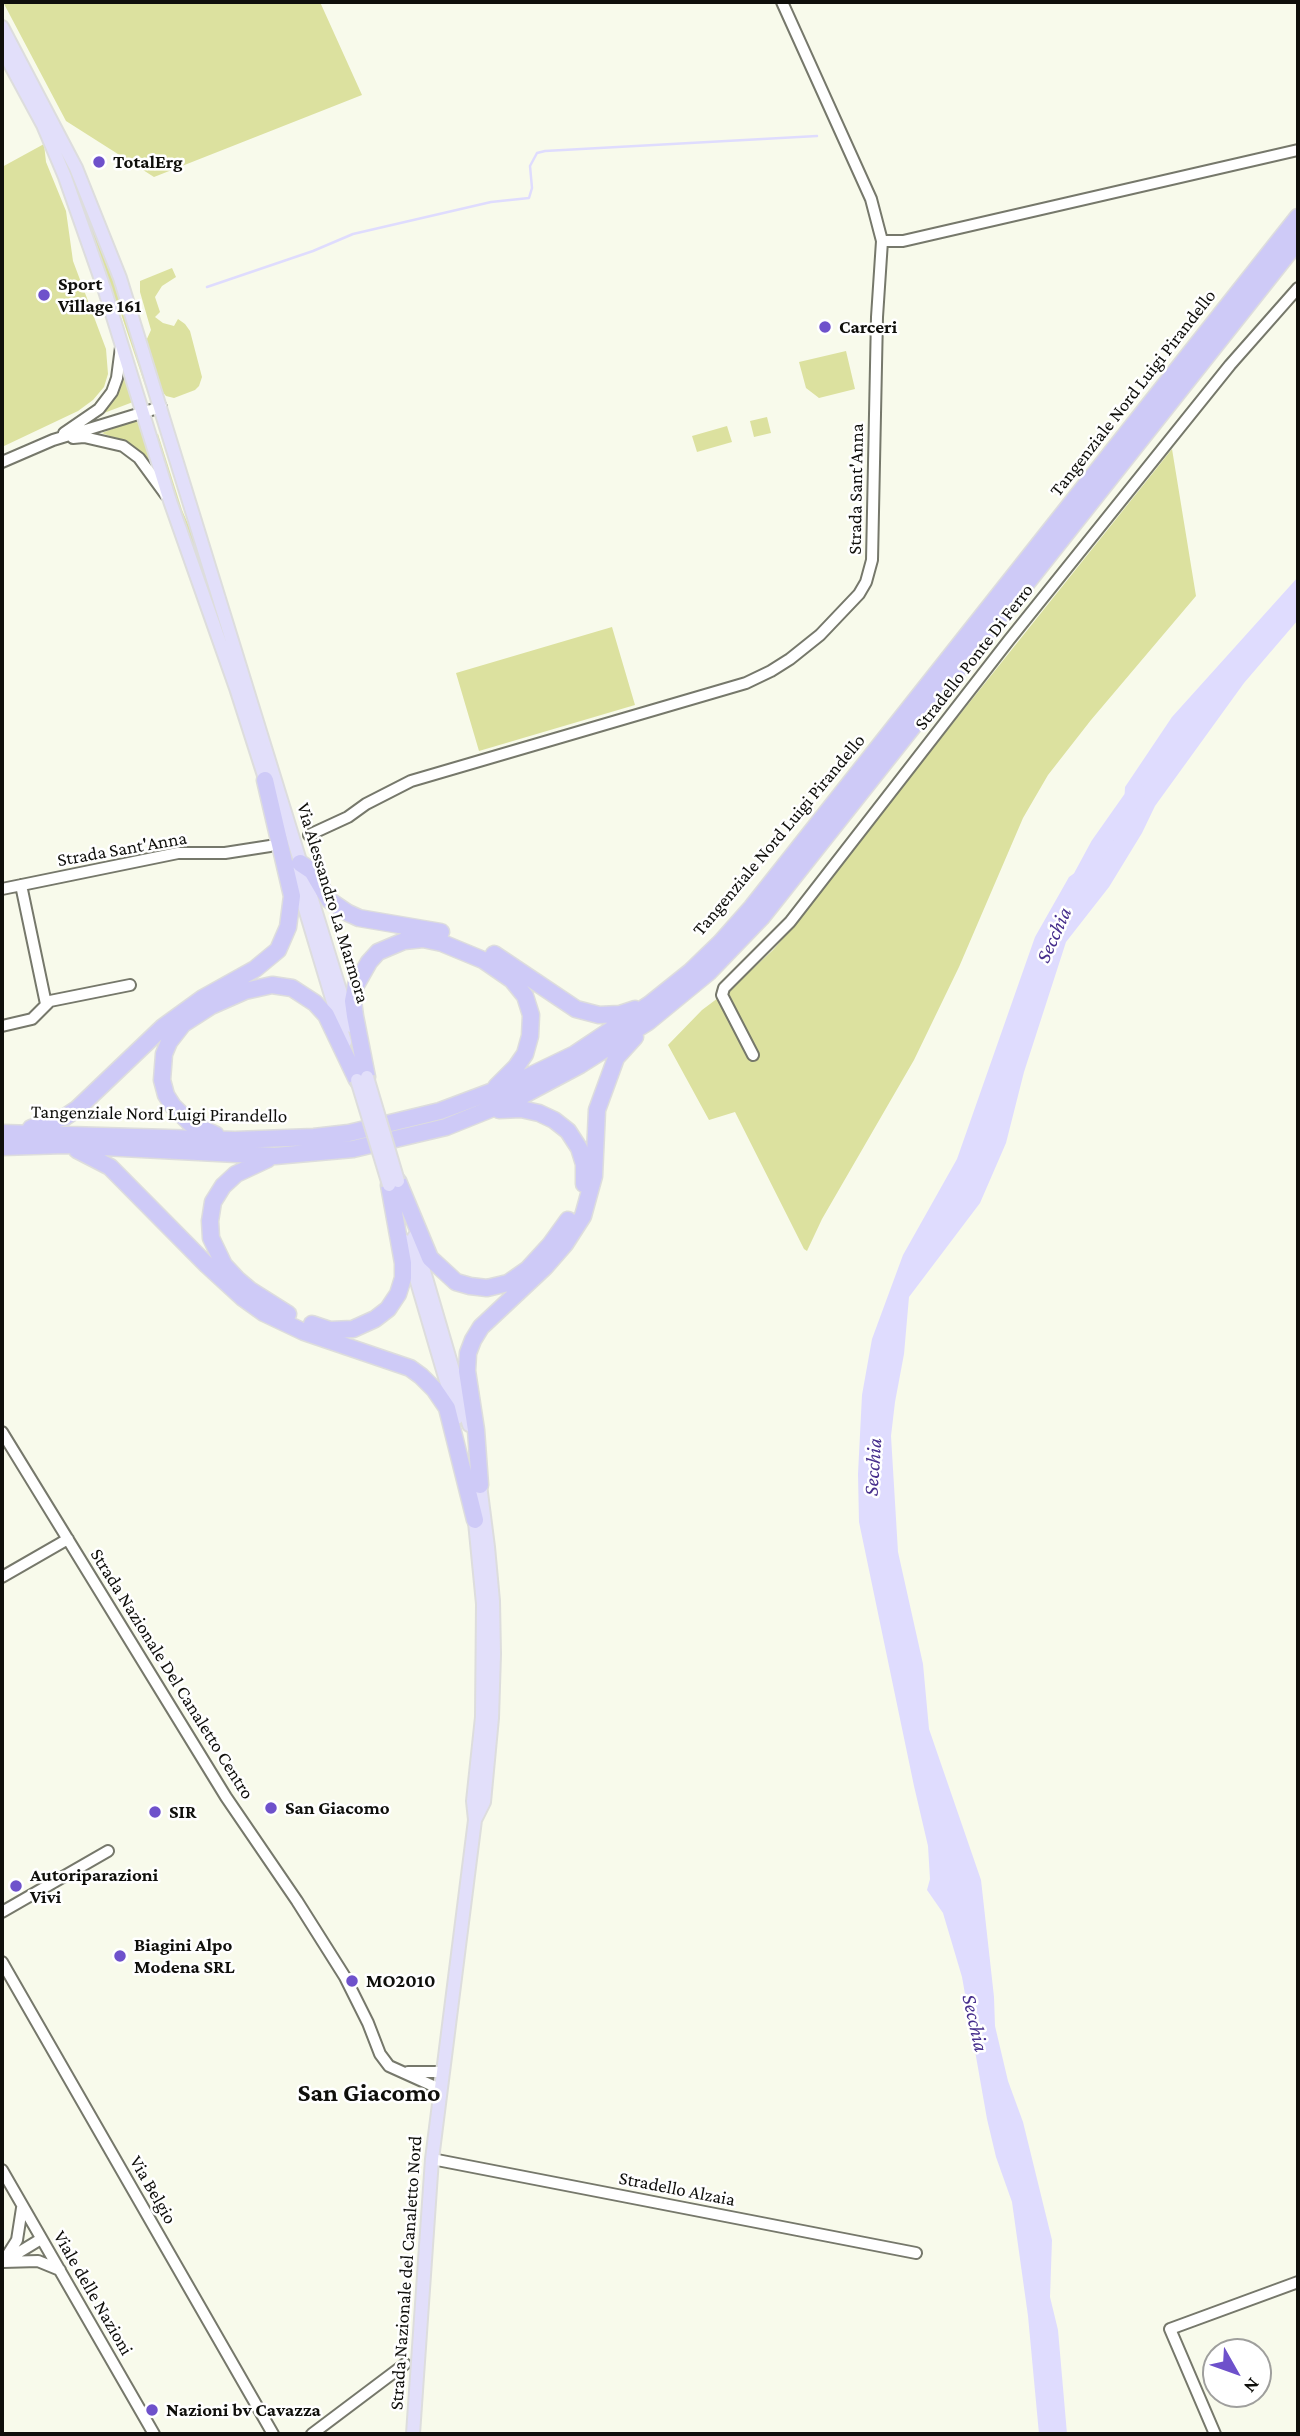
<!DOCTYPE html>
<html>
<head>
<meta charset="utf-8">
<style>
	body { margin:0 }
	#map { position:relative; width:1300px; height:2436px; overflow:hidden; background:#f8faeb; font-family:"Crimson Pro",serif }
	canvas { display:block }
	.frame { position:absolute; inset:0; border:4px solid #0f0f0b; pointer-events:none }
	.north { position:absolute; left:1202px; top:2338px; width:70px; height:70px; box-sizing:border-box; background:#fff; border:2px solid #9f9f9d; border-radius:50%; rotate:130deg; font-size:19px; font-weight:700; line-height:28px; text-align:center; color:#0f0f0b }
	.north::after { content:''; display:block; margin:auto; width:24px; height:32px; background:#6e51cb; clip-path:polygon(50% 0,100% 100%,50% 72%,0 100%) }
</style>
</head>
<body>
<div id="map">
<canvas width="1300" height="2436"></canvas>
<div class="frame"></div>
<div class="north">N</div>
</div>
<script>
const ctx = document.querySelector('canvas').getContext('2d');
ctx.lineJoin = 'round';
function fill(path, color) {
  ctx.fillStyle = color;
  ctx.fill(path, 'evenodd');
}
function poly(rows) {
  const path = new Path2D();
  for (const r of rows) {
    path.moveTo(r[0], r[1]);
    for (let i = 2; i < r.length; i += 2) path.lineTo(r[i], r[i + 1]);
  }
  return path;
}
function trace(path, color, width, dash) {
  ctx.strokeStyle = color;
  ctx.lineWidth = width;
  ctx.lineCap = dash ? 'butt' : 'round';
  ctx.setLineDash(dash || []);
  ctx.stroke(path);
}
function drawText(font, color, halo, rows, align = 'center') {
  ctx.font = font + ' "Crimson Pro",serif';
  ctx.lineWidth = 5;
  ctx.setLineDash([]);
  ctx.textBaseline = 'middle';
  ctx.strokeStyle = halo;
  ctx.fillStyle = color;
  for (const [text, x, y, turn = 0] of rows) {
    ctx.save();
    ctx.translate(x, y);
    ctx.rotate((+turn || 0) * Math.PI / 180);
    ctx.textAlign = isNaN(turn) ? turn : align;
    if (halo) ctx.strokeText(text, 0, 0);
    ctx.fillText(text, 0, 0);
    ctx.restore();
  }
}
const green = poly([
	[3,2,320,2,362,95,154,177,66,121],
	[44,144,46,162,66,211,73,261,106,349,108,374,104,387,93,400,78,411,2,447,2,167],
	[82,198,115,282,147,391,120,311,106,279,79,199],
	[172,268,176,277,162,286,155,297,160,312,155,317,163,323,174,326,178,319,185,324,190,331,202,377,199,386,195,390,174,398,166,396,161,390,146,341,151,330,140,292,140,281],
	[846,351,855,389,819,398,806,388,799,362],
	[122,370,133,402,104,413,103,411],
	[767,417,771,433,754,437,750,421],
	[137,419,152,464,150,465,117,439,102,433],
	[727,426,732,442,697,452,692,436],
	[158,434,182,510,198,547,222,625,219,626,178,508,156,435],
	[1172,449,1196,596,1091,720,1048,775,1023,818,959,967,914,1060,822,1219,807,1251,804,1249,735,1112,709,1120,668,1045,702,1010,734,986,773,950,797,922,842,862],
	[612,627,635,705,479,751,456,673]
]);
const water = poly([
	[1298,577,1298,620,1244,683,1155,806,1142,833,1109,887,1066,942,1024,1072,1006,1143,980,1203,909,1297,904,1354,895,1402,891,1436,898,1552,923,1664,929,1729,981,1880,994,1997,995,2026,1008,2081,1023,2122,1052,2240,1050,2297,1058,2330,1067,2434,1039,2434,1028,2316,1012,2202,996,2157,987,2119,962,1977,943,1913,927,1890,930,1879,928,1846,914,1786,859,1522,858,1474,862,1395,872,1339,903,1255,957,1159,1035,937,1069,877,1106,851,1123,825,1125,787,1172,717]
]);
const stream = poly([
	[207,287,313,251,353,234,491,202,529,198,532,188,530,166,537,153,545,151,817,136]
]);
const river = poly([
	[1079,883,1099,846,1137,792]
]);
const minor = poly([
	[882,241,903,241,1298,150],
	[64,433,99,409,112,392,117,378,121,347],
	[73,438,84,437,123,446,139,458,166,495],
	[2,462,53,440,161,407],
	[309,835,348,817,366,804,411,781,746,683,771,671,790,659,820,635,859,594,866,582,872,560,877,317,882,241,871,199,782,2],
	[21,885,46,1004],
	[2,889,178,853,225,853,270,846],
	[2,1026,32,1019,50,1001,130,985],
	[753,1055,722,995,724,988,790,922,1009,640,1230,365,1298,288],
	[2,1432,226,1797,297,1901,345,1977,368,2023,380,2054,389,2066,440,2089],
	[2,1577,68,1539],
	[2,1912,108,1851],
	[2,1962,273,2434],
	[408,2072,442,2072],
	[432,2159,916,2253],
	[2,2170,154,2434],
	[8,2259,41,2239],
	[3,2262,17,2240,22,2208],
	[3,2262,38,2261,60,2270],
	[312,2434,405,2364],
	[1215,2434,1170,2329,1298,2282]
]);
const major = poly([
	[2,27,76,168,120,278,351,1026],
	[2,49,43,125,65,177,105,291,170,501,236,688,268,788],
	[294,872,345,1042],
	[414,1237,469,1425],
	[405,1241,457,1418],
	[475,1820,484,1802,492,1718,494,1654,493,1601,488,1547,479,1477],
	[413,2434,432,2159,475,1820,473,1801,482,1717,483,1604,474,1512]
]);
const highway = poly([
	[300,863,312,871,329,900,348,913,359,918,441,932],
	[494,954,576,1009,599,1015,620,1014,635,1009],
	[367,1077,355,1016,353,1001,356,985,369,962,378,952,404,941,423,939,442,943,483,960,512,980,525,996,531,1015,530,1036,525,1054,516,1067,496,1087],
	[499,1110,521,1109,539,1113,554,1120,568,1131,579,1148,584,1164,584,1184],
	[31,1128,65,1117,77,1109,163,1027,203,998,255,969,278,950,288,927,292,896,265,780],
	[2,1133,235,1140,314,1137,349,1133,440,1111,517,1082,575,1054,650,1004,690,972,721,942,752,907,1298,217],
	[216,1135,190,1123,173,1106,166,1095,162,1080,164,1054,169,1042,183,1024,211,1006,245,991,272,985,292,988,315,1003,326,1015,357,1080],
	[2,1147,65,1145,275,1156,353,1149,446,1127,518,1098,580,1065,648,1022,709,972,761,918,1298,241],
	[77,1150,110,1167,207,1265,243,1298,264,1313,304,1332,410,1368,421,1376,434,1389,447,1408,475,1520],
	[268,1159,236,1174,223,1186,213,1202,210,1221,211,1238,224,1265,237,1279,250,1290,288,1314],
	[398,1181,430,1258,456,1282,470,1286,487,1288,508,1283,528,1269,550,1245,568,1220],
	[312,1324,330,1330,353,1329,375,1319,388,1309,398,1294,403,1278,403,1263,389,1185],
	[480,1485,476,1430,467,1371,468,1353,473,1340,481,1327,545,1267,565,1244,583,1216,594,1176,597,1110,616,1058,635,1037]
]);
const majorBridge = poly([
	[367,1077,398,1181],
	[357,1080,389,1185]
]);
const markers = [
	[99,162,7,"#6e51cb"],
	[44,295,7,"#6e51cb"],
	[825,327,7,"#6e51cb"],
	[271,1808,7,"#6e51cb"],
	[155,1812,7,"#6e51cb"],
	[16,1886,7,"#6e51cb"],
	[120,1956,7,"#6e51cb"],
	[352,1981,7,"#6e51cb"],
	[152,2410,7,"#6e51cb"]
];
const poiNames = [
	["TotalErg",113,162],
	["Sport",58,284],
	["Village 161",58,306],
	["Carceri",839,327],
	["San Giacomo",285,1808],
	["SIR",169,1812],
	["Autoriparazioni",30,1875],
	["Vivi",30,1897],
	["Biagini Alpo",134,1945],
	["Modena SRL",134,1967],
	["MO2010",366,1981],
	["Nazioni bv Cavazza",166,2410]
];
const streetNames = [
	["Tangenziale Nord Luigi Pirandello",1133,393,-52],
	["Strada Sant'Anna",856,489,-89],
	["Stradello Ponte Di Ferro",974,657,-52],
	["Tangenziale Nord Luigi Pirandello",779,835,-50],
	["Strada Sant'Anna",122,849,-10],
	["Via Alessandro La Marmora",333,903,73],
	["Tangenziale Nord Luigi Pirandello",159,1114,1],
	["Strada Nazionale Del Canaletto Centro",172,1674,58],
	["Stradello Alzaia",677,2189,11],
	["Via Belgio",153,2190,60],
	["Strada Nazionale del Canaletto Nord",406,2273,-86],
	["Viale delle Nazioni",93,2293,60]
];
const waterNames = [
	["Secchia",1054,935,-66],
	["Secchia",873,1467,-86],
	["Secchia",975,2023,77]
];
const districtNames = [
	["San Giacomo",369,2093]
];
fill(green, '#dce19f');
fill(water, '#dfdcfe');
trace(stream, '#dfdcfe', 2.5);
trace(river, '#dfdcfe', 18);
trace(minor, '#76786b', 14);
trace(major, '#ddd', 16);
trace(highway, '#ddd', 19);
trace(minor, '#fff', 10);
trace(major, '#e2dffa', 12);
trace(highway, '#cecaf7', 16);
trace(majorBridge, '#ddd', 16, []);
trace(majorBridge, '#e2dffa', 12);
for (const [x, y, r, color] of markers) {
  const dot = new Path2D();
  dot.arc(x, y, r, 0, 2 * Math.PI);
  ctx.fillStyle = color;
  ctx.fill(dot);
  trace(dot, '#fff', 2.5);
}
drawText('bold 19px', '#0f0f0b', '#fff', poiNames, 'left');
drawText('19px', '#0f0f0b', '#fff', streetNames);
drawText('italic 21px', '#462e8c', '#fff', waterNames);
drawText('bold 26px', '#0f0f0b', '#fff', districtNames);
</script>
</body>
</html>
